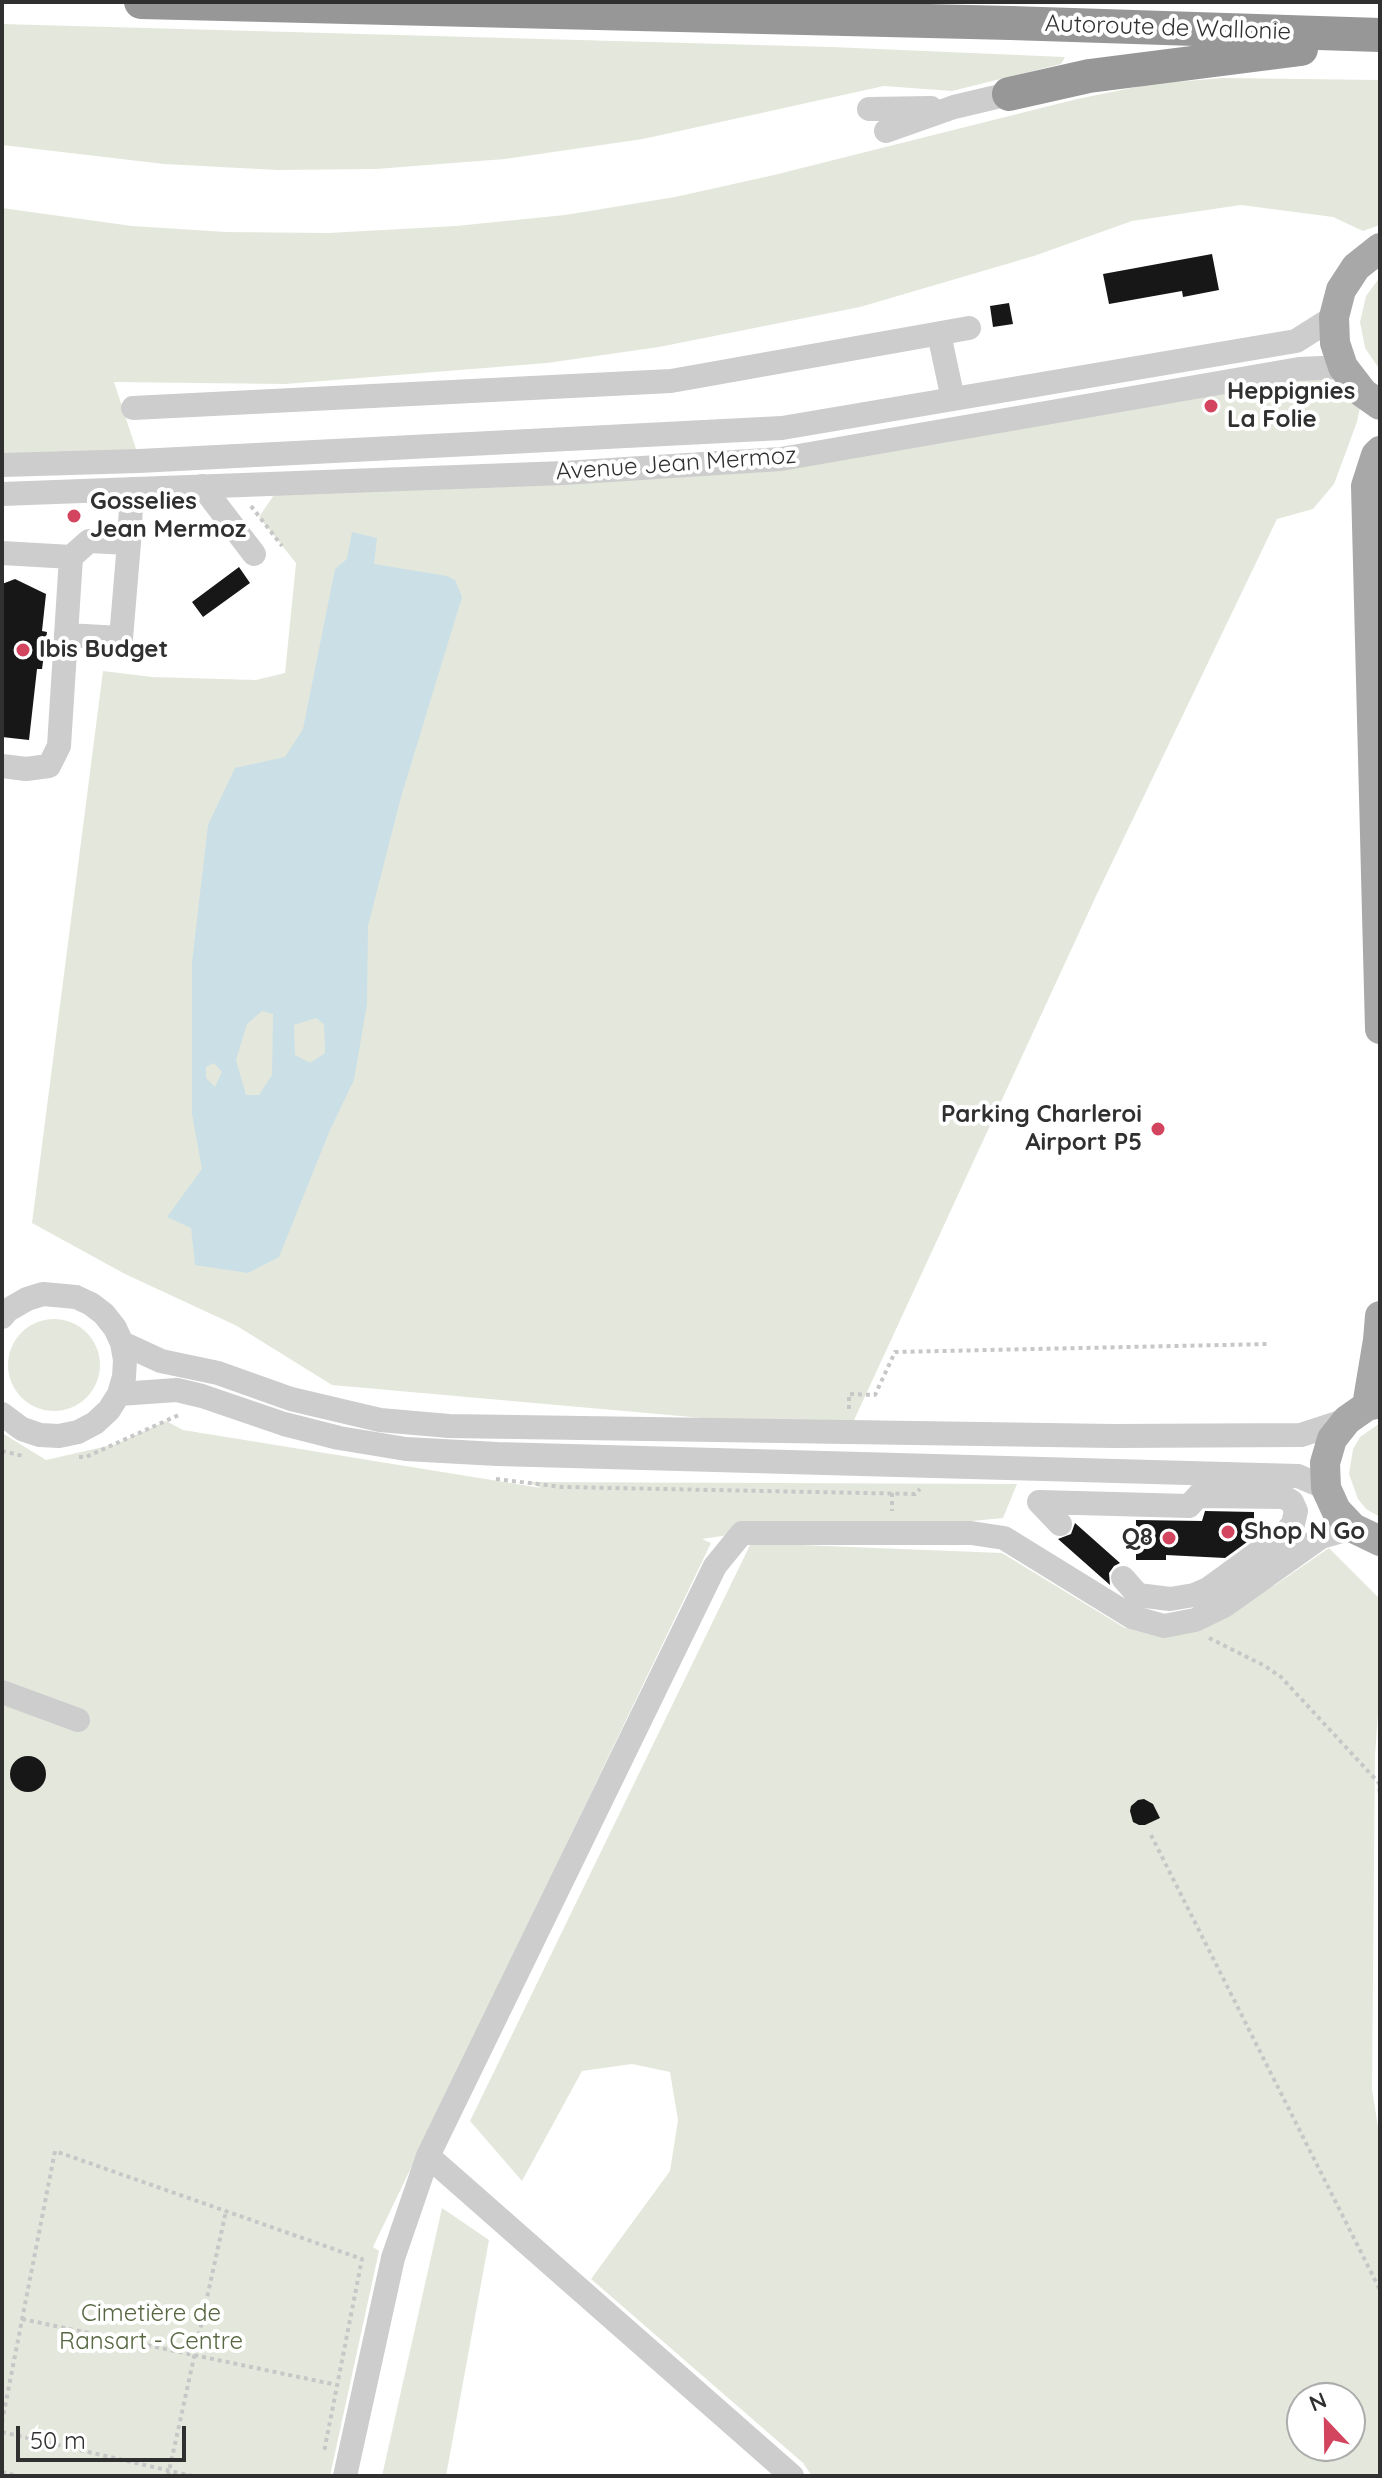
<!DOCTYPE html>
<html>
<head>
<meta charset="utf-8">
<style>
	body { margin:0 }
	#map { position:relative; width:1382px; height:2478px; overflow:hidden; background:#fff; font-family:Quicksand,sans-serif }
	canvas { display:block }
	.frame { position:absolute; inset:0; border:4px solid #303030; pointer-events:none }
	.north { position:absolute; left:1286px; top:2382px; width:80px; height:80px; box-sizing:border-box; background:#fff; border:2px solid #acacac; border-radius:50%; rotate:338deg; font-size:22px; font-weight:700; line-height:32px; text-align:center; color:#303030 }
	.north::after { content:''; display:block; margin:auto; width:28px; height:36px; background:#d3455f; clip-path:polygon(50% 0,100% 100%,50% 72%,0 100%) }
	.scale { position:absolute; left:16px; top:2426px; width:170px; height:36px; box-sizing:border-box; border:4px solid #303030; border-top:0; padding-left:10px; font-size:24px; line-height:28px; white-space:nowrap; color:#303030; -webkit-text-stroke:6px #fff; paint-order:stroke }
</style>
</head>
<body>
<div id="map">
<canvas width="1382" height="2478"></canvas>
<div class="frame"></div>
<div class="north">N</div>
<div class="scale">50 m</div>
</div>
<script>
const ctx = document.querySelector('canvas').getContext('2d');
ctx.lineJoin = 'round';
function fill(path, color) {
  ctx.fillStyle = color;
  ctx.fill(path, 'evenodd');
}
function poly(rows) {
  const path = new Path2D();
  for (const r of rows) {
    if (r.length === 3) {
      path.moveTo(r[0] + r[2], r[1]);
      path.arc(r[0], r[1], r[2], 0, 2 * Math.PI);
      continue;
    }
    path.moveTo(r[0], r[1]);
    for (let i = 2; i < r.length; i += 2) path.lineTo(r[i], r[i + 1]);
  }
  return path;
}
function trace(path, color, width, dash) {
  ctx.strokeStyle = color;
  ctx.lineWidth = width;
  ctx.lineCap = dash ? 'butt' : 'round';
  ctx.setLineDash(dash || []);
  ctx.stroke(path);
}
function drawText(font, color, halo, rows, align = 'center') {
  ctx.font = font + ' Quicksand,sans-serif';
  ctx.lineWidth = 8;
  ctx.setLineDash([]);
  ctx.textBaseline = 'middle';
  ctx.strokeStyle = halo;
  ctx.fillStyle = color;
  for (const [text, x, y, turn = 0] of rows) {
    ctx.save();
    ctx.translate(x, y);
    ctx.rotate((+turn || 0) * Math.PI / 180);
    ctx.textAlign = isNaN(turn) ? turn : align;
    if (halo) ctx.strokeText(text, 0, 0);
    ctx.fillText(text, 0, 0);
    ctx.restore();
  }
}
const green = poly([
	[2,24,832,47,1065,57,1061,64,952,91,884,86,643,139,505,159,376,169,277,170,164,164,2,145],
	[1223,78,1380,80,1380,225,1363,231,1333,217,1241,205,1132,221,1034,256,860,307,659,347,547,363,285,384,114,382,139,458,2,462,2,208,132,226,226,232,328,233,456,226,565,215,675,197,774,175,1077,99,1151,84],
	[1380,277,1380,370,1365,348,1360,322,1366,296],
	[1299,369,1363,393,1357,422,1334,484,1313,509,1277,519,1096,896,849,1431,332,1385,237,1326,125,1274,32,1223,103,671,152,677,256,680,285,673,296,563,259,517,282,483,781,459],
	[54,1365,46],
	[166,1421,183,1430,541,1488,528,1482,1017,1484,1003,1518,849,1533,742,1533,702,1539,711,1543,373,2247,379,2251,330,2476,2,2476,2,1433,46,1460,116,1444],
	[1380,1423,1380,1517,1366,1509,1358,1499,1349,1474,1353,1449,1360,1437],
	[751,1543,1002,1553,1125,1628,1190,1617,1275,1585,1329,1548,1380,1599,1380,1686,1375,1755,1372,2089,1380,2139,1380,2476,812,2476,803,2463,591,2279,670,2171,678,2120,670,2072,632,2064,582,2071,522,2181,470,2121],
	[1302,2398,1350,2398,1350,2446,1302,2446],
	[442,2208,489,2240,446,2476,382,2476]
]);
const water = poly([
	[352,532,377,538,374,564,447,576,455,580,462,597,401,797,368,926,367,1004,354,1080,330,1130,279,1257,248,1273,195,1265,191,1228,167,1217,202,1169,192,1114,192,962,208,825,235,768,285,757,303,729,335,569,347,559],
	[262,1011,273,1014,272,1075,259,1095,246,1095,236,1060,247,1024],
	[316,1018,324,1024,325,1053,310,1063,295,1055,294,1025],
	[214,1063,222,1072,215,1087,206,1078,206,1067]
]);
const building = poly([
	[1212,254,1219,290,1183,297,1182,291,1109,304,1103,274],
	[1009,303,1013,324,993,327,990,306],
	[239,567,250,583,203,617,192,602],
	[15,579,46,594,42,631,47,632,42,669,37,669,29,740,2,737,2,584],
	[1205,1511,1254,1512,1254,1537,1225,1558,1166,1555,1166,1560,1136,1560,1136,1520,1202,1521],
	[1075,1523,1120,1563,1114,1566,1109,1573,1110,1585,1058,1539,1071,1534],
	[28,1774,18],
	[1144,1799,1153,1804,1160,1818,1145,1825,1139,1825,1133,1822,1130,1811,1131,1806,1138,1800]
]);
const path = poly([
	[251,506,282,546],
	[849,1409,849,1394,875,1395,895,1352,1268,1344],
	[2,1451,23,1456],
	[79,1457,86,1457,181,1414],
	[496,1479,562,1487,915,1494,920,1489],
	[892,1493,892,1511],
	[1209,1638,1265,1666,1281,1677,1379,1783,1380,1797],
	[1151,1835,1380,2290],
	[22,2319,337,2385],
	[2,2422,55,2151,362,2259,324,2452],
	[2,2432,192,2476],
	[2,2472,18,2476],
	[168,2476,226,2211]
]);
const minor = poly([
	[869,109,931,108],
	[886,131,954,107,1009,94],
	[939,334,953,399],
	[133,408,671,381,969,328],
	[2,465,139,461,782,428,1296,341,1334,317],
	[202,486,254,554],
	[2,494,564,473,781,459,1299,369,1343,367],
	[129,543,132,489],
	[2,553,71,557,89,541,129,543,121,638,66,635],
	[2,766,26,769,49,766,59,746,71,557],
	[2,1317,8,1310,27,1299,43,1294,76,1297,91,1304,104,1314,115,1328,122,1343,125,1360,124,1377,119,1394,109,1410,95,1423,78,1432,59,1436,40,1435,22,1429,2,1414],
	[122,1343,161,1361,218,1373,291,1399,380,1420,449,1426,1114,1436,1301,1435,1347,1420],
	[119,1394,177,1390,202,1396,284,1424,339,1438,406,1449,497,1454,1298,1476,1326,1488],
	[1060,1524,1039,1502,1189,1506,1209,1484],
	[1123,1578,1138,1595,1170,1599,1194,1595,1208,1589,1285,1533,1293,1524,1296,1511,1292,1502,1284,1497,1198,1496],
	[2,1692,78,1720],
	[428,2156,792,2476],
	[345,2476,393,2258,428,2156,715,1566,742,1533,971,1533,1004,1538,1132,1617,1164,1626,1195,1620,1224,1606,1321,1537,1353,1528]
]);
const major = poly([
	[1380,248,1356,267,1341,290,1334,317,1335,343,1343,367,1363,393,1380,405],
	[1380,451,1376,455,1366,486,1380,1029],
	[1380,1403,1367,1406,1347,1420,1332,1439,1325,1463,1326,1488,1336,1510,1353,1528,1380,1541],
	[1367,1406,1378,1340,1380,1316]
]);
const highway = poly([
	[141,2,1011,23,1380,35],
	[1009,94,1089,76,1301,49]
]);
const markers = [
	[1211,406,8,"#d3455f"],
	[74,516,8,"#d3455f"],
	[23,650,8,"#d3455f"],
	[1158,1129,8,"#d3455f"],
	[1228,1532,8,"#d3455f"],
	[1169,1538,8,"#d3455f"]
];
const streetNames = [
	["Autoroute de Wallonie",1168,28,2],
	["Avenue Jean Mermoz",676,464,-4]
];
const poiNames = [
	["Heppignies",1227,392],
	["La Folie",1227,420],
	["Gosselies",90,502],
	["Jean Mermoz",90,530],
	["Ibis Budget",39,650],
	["Parking Charleroi",1142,1115,"right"],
	["Airport P5",1142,1143,"right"],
	["Shop N Go",1244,1532],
	["Q8",1153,1538,"right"]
];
const parkNames = [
	["Cimetière de",151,2314],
	["Ransart - Centre",151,2342]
];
fill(green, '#e4e8dc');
fill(water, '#cbdfe7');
fill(building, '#171717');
trace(path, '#c7c7c7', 4, [4, 4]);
trace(minor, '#cdcdcd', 24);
trace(major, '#a8a8a8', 30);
trace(highway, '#979797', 34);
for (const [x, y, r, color] of markers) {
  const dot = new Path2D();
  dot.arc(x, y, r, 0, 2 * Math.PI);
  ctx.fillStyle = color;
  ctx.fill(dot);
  trace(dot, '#fff', 3);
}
drawText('24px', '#303030', '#fff', streetNames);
drawText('bold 24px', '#303030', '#fff', poiNames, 'left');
drawText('24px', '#576741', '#fff', parkNames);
</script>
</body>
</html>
